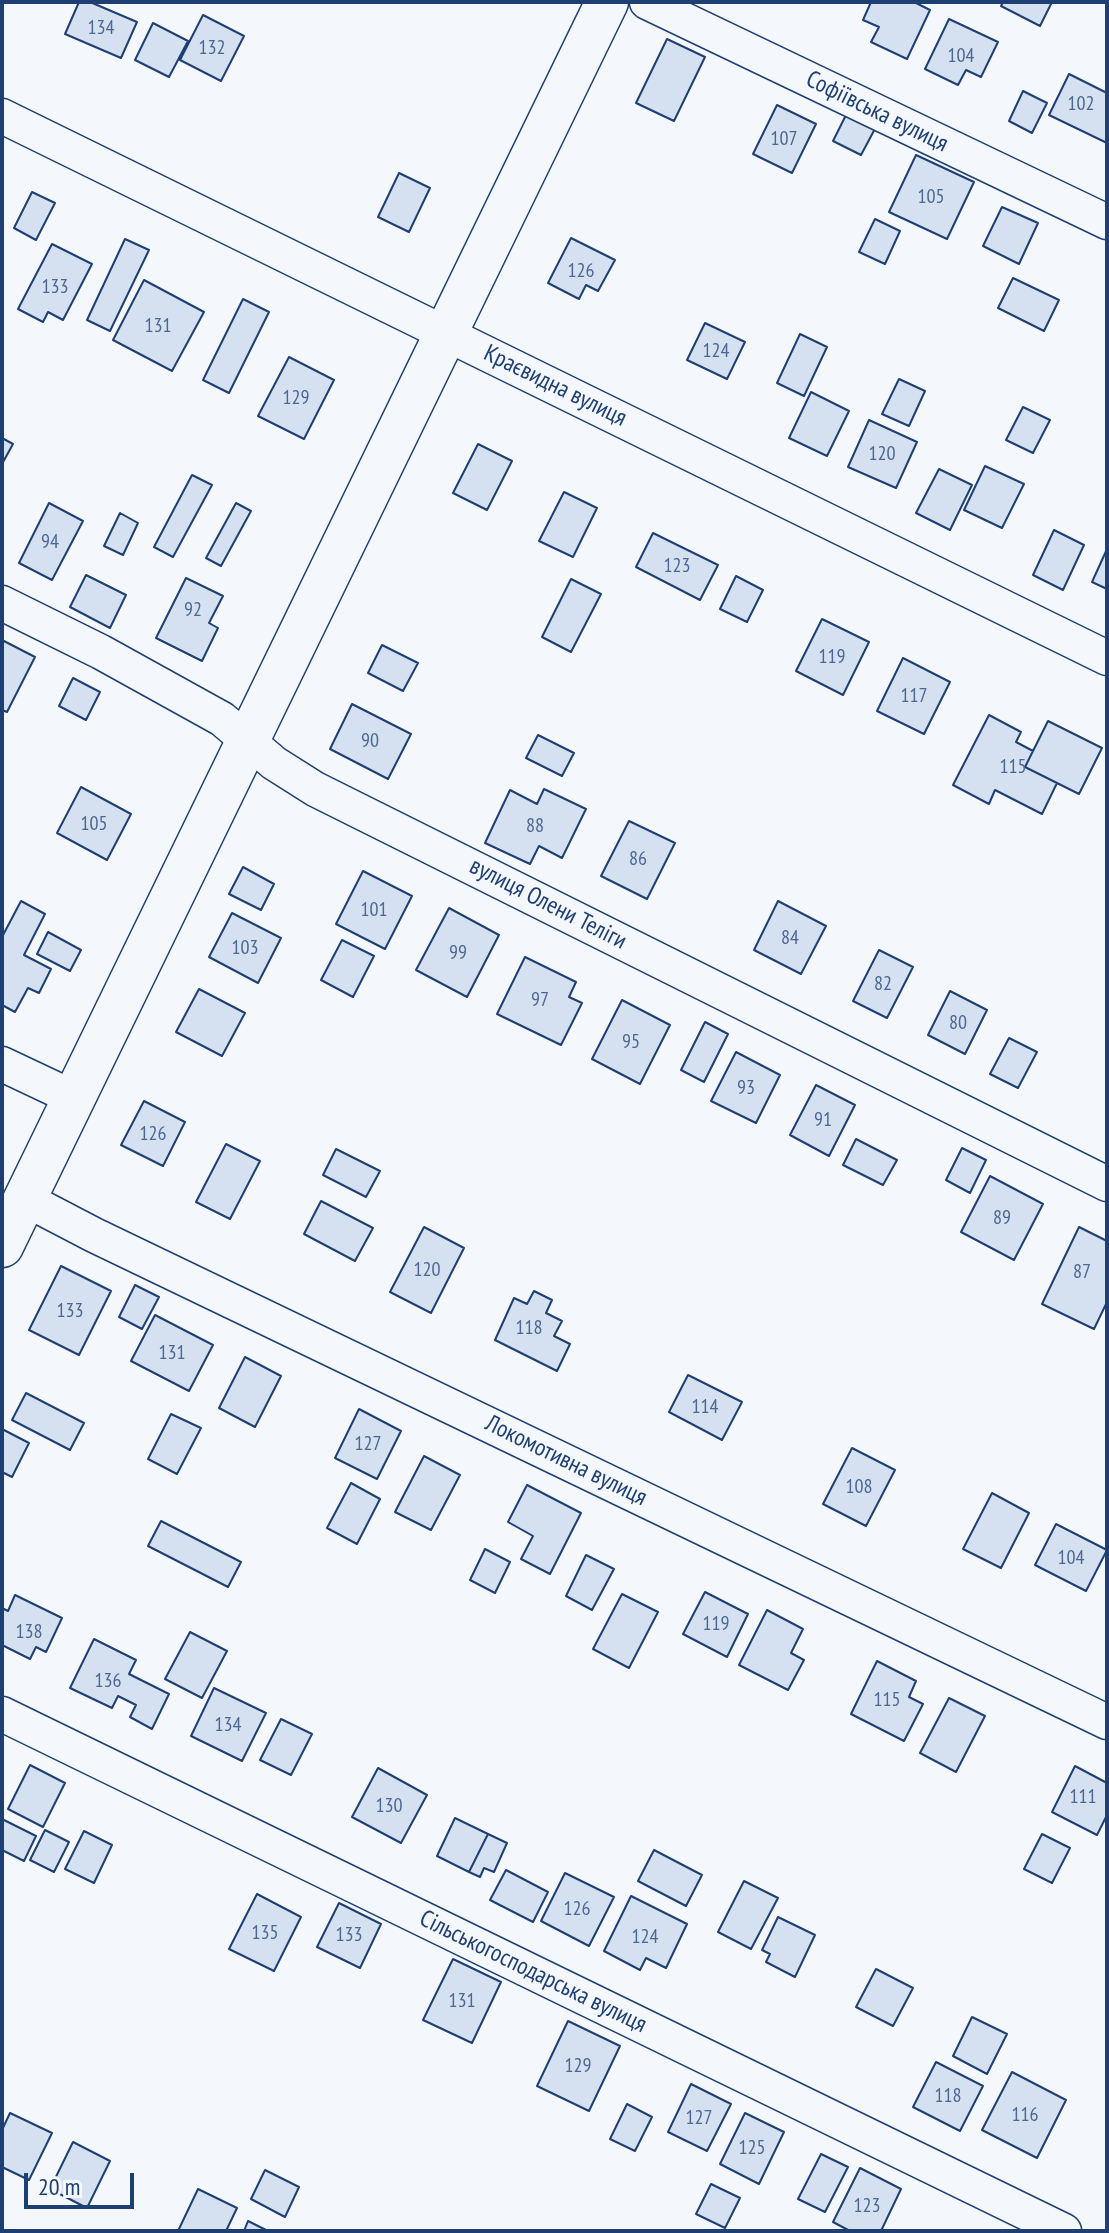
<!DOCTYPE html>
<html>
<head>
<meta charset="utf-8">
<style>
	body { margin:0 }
	#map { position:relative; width:1109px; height:2233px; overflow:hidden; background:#f4f7fb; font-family:"PT Sans Narrow",sans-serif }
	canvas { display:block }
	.frame { position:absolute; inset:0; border:4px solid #1d3f73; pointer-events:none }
	.scale { position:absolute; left:24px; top:2173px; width:110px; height:36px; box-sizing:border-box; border:4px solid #1d3f73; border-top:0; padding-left:10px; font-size:24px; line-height:28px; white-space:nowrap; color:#1d3f73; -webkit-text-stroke:6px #f4f7fb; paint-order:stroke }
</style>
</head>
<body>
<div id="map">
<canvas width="1109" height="2233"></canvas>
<div class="frame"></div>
<div class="scale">20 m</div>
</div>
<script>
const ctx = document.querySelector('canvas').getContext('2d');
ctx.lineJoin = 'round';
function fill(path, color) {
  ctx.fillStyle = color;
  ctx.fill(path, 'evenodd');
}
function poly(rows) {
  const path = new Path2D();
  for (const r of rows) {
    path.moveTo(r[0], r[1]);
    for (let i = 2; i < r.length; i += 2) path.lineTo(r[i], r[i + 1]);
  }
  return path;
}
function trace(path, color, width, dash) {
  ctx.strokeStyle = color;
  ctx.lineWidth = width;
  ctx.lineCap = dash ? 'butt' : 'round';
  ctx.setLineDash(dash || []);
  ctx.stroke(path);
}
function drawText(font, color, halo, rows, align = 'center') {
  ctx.font = font + ' "PT Sans Narrow",sans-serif';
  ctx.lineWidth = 6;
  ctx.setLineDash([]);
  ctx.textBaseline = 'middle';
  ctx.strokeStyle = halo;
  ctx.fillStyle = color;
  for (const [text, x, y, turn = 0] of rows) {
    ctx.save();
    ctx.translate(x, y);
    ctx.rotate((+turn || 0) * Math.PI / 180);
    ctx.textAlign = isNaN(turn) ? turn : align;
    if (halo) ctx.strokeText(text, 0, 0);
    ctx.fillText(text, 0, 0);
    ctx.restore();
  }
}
const building = poly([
	[79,2,90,2,137,22,121,58,65,34,79,2],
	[871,2,914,2,930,10,907,59,871,42,879,27,863,20,871,2],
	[1003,2,1052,2,1040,26,1001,6,1003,2],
	[203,15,244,36,221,81,180,60,203,15],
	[949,19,998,42,981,77,966,70,958,85,925,69,949,19],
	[153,23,188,41,169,77,135,60,153,23],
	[667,39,705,57,674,121,636,103,667,39],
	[1069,74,1107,93,1107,143,1049,115,1069,74],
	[1023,91,1047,103,1032,133,1009,121,1023,91],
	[777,105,816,124,792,173,753,154,777,105],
	[848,111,877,125,861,155,833,141,848,111],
	[916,155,974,182,947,239,889,212,916,155],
	[399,173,430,188,409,232,378,217,399,173],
	[32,192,55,203,36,240,14,228,32,192],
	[1002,207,1038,223,1019,264,983,246,1002,207],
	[875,219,900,231,885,264,859,252,875,219],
	[571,238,615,260,598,291,586,285,579,299,548,283,571,238],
	[125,239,149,250,110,331,87,320,125,239],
	[52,244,92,264,63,320,48,312,43,322,18,309,52,244],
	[1013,278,1059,300,1044,331,998,308,1013,278],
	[144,280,204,312,172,371,113,340,144,280],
	[243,299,269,312,229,393,203,380,243,299],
	[705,323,745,342,727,379,687,360,705,323],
	[800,334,827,347,804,396,777,383,800,334],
	[289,357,334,380,304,439,258,416,289,357],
	[899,379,925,391,909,426,882,414,899,379],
	[811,392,849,411,827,456,789,438,811,392],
	[1023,407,1050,420,1033,453,1006,440,1023,407],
	[869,420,917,442,896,488,848,467,869,420],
	[2,438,13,444,2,464,2,438],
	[478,444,512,461,487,510,453,493,478,444],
	[985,466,1024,484,1002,528,964,510,985,466],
	[939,469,972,485,950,530,916,513,939,469],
	[192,475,212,485,173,557,154,547,192,475],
	[564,492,597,508,573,557,539,541,564,492],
	[49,503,83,521,52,580,19,563,49,503],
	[236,503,251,511,221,566,206,558,236,503],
	[120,513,138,523,123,555,104,546,120,513],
	[1054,530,1084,545,1063,590,1033,575,1054,530],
	[653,533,718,565,700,600,636,567,653,533],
	[1107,549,1107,589,1092,582,1107,549],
	[86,575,126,595,110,628,70,607,86,575],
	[736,576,763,590,747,622,720,609,736,576],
	[186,578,223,596,209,623,218,628,202,661,156,638,186,578],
	[571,579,601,594,571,652,542,637,571,579],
	[822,619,869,642,843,695,796,671,822,619],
	[2,640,35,657,7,712,2,710,2,640],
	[382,645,418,663,403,691,368,673,382,645],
	[903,658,950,682,924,734,877,711,903,658],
	[73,678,100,692,86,720,59,706,73,678],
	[352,704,411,734,388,779,330,749,352,704],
	[989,715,1021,732,1016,742,1033,751,1025,767,1057,783,1042,814,995,790,989,804,953,785,989,715],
	[1048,721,1102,748,1079,794,1025,767,1048,721],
	[538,735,574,753,562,776,526,758,538,735],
	[81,787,131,814,107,860,57,833,81,787],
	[544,789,586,809,562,858,539,846,530,864,485,843,510,790,537,804,544,789],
	[629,821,675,843,647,899,601,876,629,821],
	[243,867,274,884,261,910,229,894,243,867],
	[363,871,412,896,385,949,336,924,363,871],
	[21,901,45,914,24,955,51,969,39,993,28,988,15,1012,2,1005,2,937,21,901],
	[778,901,826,926,801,974,754,950,778,901],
	[449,908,499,935,467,997,416,970,449,908],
	[232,913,281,938,258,983,209,957,232,913],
	[48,932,81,950,70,971,37,954,48,932],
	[342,940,374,956,353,997,321,980,342,940],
	[879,950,913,967,887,1018,853,1001,879,950],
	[525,957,576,982,569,997,582,1003,561,1045,497,1014,525,957],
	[199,989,245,1013,222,1056,176,1032,199,989],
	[950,991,987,1010,965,1054,928,1035,950,991],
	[622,1000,670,1025,640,1084,592,1059,622,1000],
	[705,1022,728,1034,704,1082,681,1070,705,1022],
	[1009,1038,1037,1052,1018,1088,990,1074,1009,1038],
	[736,1052,780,1075,756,1123,711,1101,736,1052],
	[816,1085,855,1105,829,1156,790,1135,816,1085],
	[144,1101,185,1122,163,1166,121,1145,144,1101],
	[856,1139,897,1160,883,1185,843,1165,856,1139],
	[226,1144,260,1161,230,1219,196,1202,226,1144],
	[962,1148,986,1160,970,1193,946,1180,962,1148],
	[336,1149,380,1171,366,1197,323,1175,336,1149],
	[990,1176,1043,1204,1014,1260,961,1232,990,1176],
	[321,1201,373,1228,355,1261,304,1234,321,1201],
	[424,1227,464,1248,431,1313,390,1292,424,1227],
	[1079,1227,1107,1241,1107,1302,1094,1329,1042,1304,1079,1227],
	[61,1266,111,1291,79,1355,29,1330,61,1266],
	[135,1285,159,1297,142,1329,119,1317,135,1285],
	[534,1291,552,1300,546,1313,562,1321,554,1336,570,1344,557,1371,495,1340,514,1298,527,1304,534,1291],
	[155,1315,213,1345,189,1391,131,1361,155,1315],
	[245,1357,281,1376,255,1427,219,1408,245,1357],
	[688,1375,742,1402,722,1440,669,1412,688,1375],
	[26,1393,84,1423,70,1450,12,1420,26,1393],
	[359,1409,401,1431,377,1479,335,1458,359,1409],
	[171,1414,201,1428,177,1474,148,1459,171,1414],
	[2,1429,29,1443,12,1477,2,1472,2,1429],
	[852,1448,895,1470,866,1526,823,1504,852,1448],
	[424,1456,460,1475,431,1530,395,1512,424,1456],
	[351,1483,380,1499,357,1544,327,1528,351,1483],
	[527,1485,581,1513,550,1574,521,1559,533,1536,508,1522,527,1485],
	[992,1493,1029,1513,1001,1568,963,1549,992,1493],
	[161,1521,241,1562,228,1587,148,1546,161,1521],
	[1056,1524,1107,1550,1086,1591,1035,1565,1056,1524],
	[485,1549,510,1562,495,1593,470,1580,485,1549],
	[586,1555,614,1569,592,1610,566,1596,586,1555],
	[705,1592,748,1614,727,1657,683,1634,705,1592],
	[622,1594,658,1612,629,1668,593,1649,622,1594],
	[15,1595,62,1618,46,1652,36,1647,30,1659,2,1645,2,1608,8,1611,15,1595],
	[767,1610,803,1629,791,1653,804,1660,788,1690,739,1665,767,1610],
	[190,1632,227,1651,202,1698,165,1679,190,1632],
	[94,1639,136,1660,129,1674,169,1694,152,1729,130,1717,136,1705,118,1696,112,1708,70,1688,94,1639],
	[877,1661,916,1681,909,1697,923,1704,904,1741,851,1714,877,1661],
	[214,1688,266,1713,242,1761,191,1736,214,1688],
	[949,1698,985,1716,956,1772,920,1753,949,1698],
	[281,1719,312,1734,291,1775,260,1760,281,1719],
	[30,1765,65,1783,43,1827,8,1809,30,1765],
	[1075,1766,1107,1783,1107,1815,1097,1835,1052,1812,1075,1766],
	[378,1768,427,1795,401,1843,352,1817,378,1768],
	[455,1818,488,1834,469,1872,437,1856,455,1818],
	[2,1819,36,1836,24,1861,2,1850,2,1819],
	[45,1830,69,1842,54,1872,30,1860,45,1830],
	[84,1831,112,1845,94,1883,65,1869,84,1831],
	[488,1834,507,1843,494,1872,484,1868,480,1877,469,1872,488,1834],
	[1042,1834,1070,1848,1052,1883,1024,1869,1042,1834],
	[654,1850,702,1875,686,1906,638,1881,654,1850],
	[506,1870,548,1892,533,1922,490,1900,506,1870],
	[565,1873,614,1897,589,1946,541,1921,565,1873],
	[744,1881,778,1898,751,1949,718,1932,744,1881],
	[257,1894,301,1917,274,1971,229,1949,257,1894],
	[631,1896,687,1924,666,1968,646,1958,640,1970,604,1951,631,1896],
	[339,1903,381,1924,360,1968,317,1947,339,1903],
	[778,1917,815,1935,795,1977,766,1962,770,1954,762,1950,778,1917],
	[453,1959,501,1982,472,2043,423,2020,453,1959],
	[876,1969,913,1988,893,2026,856,2007,876,1969],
	[972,2017,1007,2034,987,2074,953,2056,972,2017],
	[568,2021,620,2046,589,2111,537,2086,568,2021],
	[936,2062,983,2086,960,2131,913,2107,936,2062],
	[1012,2072,1066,2100,1037,2158,982,2130,1012,2072],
	[691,2084,731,2104,707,2151,668,2132,691,2084],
	[627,2104,652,2117,635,2151,610,2139,627,2104],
	[10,2113,52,2133,29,2180,2,2167,2,2130,10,2113],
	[745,2113,784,2132,759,2184,720,2164,745,2113],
	[73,2142,110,2161,87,2208,50,2189,73,2142],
	[821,2154,848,2167,825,2212,798,2199,821,2154],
	[860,2168,901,2189,881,2231,850,2231,833,2222,860,2168],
	[265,2170,299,2187,285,2217,251,2199,265,2170],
	[711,2184,740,2198,725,2228,696,2214,711,2184],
	[198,2189,237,2208,226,2231,178,2231,198,2189],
	[248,2221,268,2231,244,2231,248,2221]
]);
const minor = poly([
	[647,2,1107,222],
	[2,116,1107,658],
	[2,603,101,652,222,719,274,763,315,789,1107,1184],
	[2,1064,74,1098],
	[25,1199,94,1235,1107,1722],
	[2,1714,1064,2231]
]);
const tertiary = poly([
	[2,1246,607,2]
]);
const numberNames = [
	["134",101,28],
	["132",212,48],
	["104",961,56],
	["102",1081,104],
	["107",784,139],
	["105",931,197],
	["126",581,271],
	["133",55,287],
	["131",158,326],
	["124",716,351],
	["129",296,398],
	["120",882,454],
	["94",50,542],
	["123",677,566],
	["92",193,610],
	["119",832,657],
	["117",914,696],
	["90",370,741],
	["115",1013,767],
	["105",94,824],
	["88",535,826],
	["86",638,859],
	["101",374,910],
	["84",790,938],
	["103",245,948],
	["99",458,953],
	["82",883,984],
	["97",540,1000],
	["80",958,1023],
	["95",631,1042],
	["93",746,1088],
	["91",823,1120],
	["126",153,1134],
	["89",1002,1218],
	["120",427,1270],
	["87",1082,1272],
	["133",70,1311],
	["118",529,1328],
	["131",172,1353],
	["114",705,1407],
	["127",368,1444],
	["108",859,1487],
	["104",1071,1558],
	["119",716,1624],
	["138",29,1632],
	["136",108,1681],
	["115",887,1700],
	["134",228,1725],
	["111",1083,1797],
	["130",389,1806],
	["126",577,1909],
	["135",265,1933],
	["133",349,1935],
	["124",645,1937],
	["131",462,2001],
	["129",578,2066],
	["118",948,2096],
	["116",1025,2115],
	["127",699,2118],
	["125",752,2148],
	["123",867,2206]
];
const streetNames = [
	["Софіївська вулиця",877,112,26],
	["Краєвидна вулиця",555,386,26],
	["вулиця Олени Теліги",548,904,27],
	["Локомотивна вулиця",566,1461,26],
	["Сільськогосподарська вулиця",533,1972,26]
];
fill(building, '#d5e0f0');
trace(building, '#1d3f73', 2);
trace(minor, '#1d3f73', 37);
trace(tertiary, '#1d3f73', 45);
trace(minor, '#f4f7fb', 34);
trace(tertiary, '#f4f7fb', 42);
drawText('20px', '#4b6792', null, numberNames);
drawText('24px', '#1d3f73', '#f4f7fb', streetNames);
</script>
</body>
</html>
